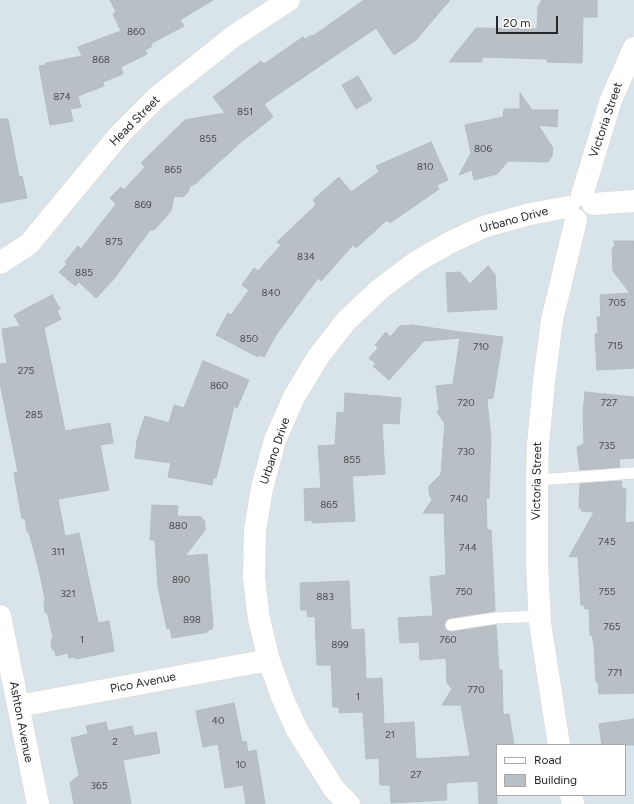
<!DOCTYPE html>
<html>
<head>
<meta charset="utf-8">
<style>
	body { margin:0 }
	#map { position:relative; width:634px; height:804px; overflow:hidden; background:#d8e3ea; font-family:Figtree,sans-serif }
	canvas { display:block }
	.legend { position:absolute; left:496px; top:744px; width:130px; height:52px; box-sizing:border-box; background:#fff; border:1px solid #a9a9a9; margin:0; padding:5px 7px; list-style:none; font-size:12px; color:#272727 }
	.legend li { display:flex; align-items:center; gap:8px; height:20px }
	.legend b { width:20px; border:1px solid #a9a9a9 }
	.scale { position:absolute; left:496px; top:16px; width:62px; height:18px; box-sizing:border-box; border:2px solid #272727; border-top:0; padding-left:5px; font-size:12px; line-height:14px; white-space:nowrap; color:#272727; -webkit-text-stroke:3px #fff; paint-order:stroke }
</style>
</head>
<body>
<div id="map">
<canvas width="634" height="804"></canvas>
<ul class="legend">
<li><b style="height:5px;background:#fff"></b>Road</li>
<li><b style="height:11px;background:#b8bfc5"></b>Building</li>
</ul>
<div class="scale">20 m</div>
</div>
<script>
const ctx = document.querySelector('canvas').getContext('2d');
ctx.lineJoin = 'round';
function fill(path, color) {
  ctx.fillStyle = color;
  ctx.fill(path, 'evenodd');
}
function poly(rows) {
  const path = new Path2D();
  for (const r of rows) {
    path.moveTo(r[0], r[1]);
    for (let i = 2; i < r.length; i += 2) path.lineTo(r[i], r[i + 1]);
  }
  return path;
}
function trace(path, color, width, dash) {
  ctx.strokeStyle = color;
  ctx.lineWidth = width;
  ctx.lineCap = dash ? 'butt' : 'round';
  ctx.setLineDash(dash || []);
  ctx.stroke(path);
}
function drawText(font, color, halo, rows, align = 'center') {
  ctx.font = font + ' Figtree,sans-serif';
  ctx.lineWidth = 3.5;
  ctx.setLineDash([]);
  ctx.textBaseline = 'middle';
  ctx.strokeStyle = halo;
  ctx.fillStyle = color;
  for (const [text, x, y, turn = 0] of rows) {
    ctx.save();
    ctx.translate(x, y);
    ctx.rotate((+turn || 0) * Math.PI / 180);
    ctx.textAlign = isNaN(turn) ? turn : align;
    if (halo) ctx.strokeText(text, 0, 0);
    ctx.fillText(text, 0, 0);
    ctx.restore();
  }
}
const building = poly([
	[110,0,213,0,180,20,184,26,152,43,151,47,145,50,147,54,121,67,123,74,103,82,104,86,78,96,81,107,70,109,73,121,50,125,39,66,45,65,46,63,82,56,78,47,121,31,113,14,116,12,110,0],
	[364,0,450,0,416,40,394,55,376,28,264,104,273,117,240,143,195,184,190,186,188,192,183,197,174,196,171,211,154,230,150,230,113,280,96,298,79,282,75,286,59,272,67,264,65,262,78,246,81,249,116,204,110,198,121,187,124,190,145,167,141,163,185,120,225,113,213,97,261,61,264,64,303,37,305,39,312,35,313,36,364,0],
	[542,0,597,0,597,17,583,17,582,63,547,62,547,59,482,57,482,62,449,62,476,28,537,29,538,7,542,0],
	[358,76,372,100,356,109,342,85,358,76],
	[520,93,532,110,558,110,557,127,538,125,553,148,552,156,548,162,508,161,497,174,474,180,472,170,459,175,471,153,465,125,503,117,504,109,520,109,520,93],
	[0,119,8,119,19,177,22,176,27,198,0,203,0,119],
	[431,142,448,180,437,185,439,189,390,223,387,220,356,248,353,245,321,281,318,278,276,335,264,357,259,355,258,357,216,335,228,313,231,315,249,290,242,285,254,268,258,271,281,245,277,242,316,205,313,200,339,177,351,192,379,172,376,166,431,142],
	[614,241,634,241,634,368,597,370,595,334,598,334,597,317,601,317,600,295,630,293,613,271,612,248,615,246,614,241],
	[488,266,495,275,497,309,448,312,446,273,460,272,470,284,488,266],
	[52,295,60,309,57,311,61,319,44,328,65,431,110,423,113,443,100,445,109,490,58,499,65,536,79,533,98,623,109,621,114,651,76,659,76,657,69,658,68,653,56,656,55,651,52,649,51,641,53,638,48,615,45,612,44,604,45,599,40,574,29,532,27,532,25,518,22,519,14,473,18,472,0,383,0,364,7,363,2,329,20,326,14,315,52,295],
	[412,325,460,332,460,336,461,332,503,337,493,398,487,399,491,440,489,498,486,498,487,530,491,530,495,611,450,618,446,620,444,626,446,630,452,632,496,625,499,670,502,670,503,715,509,714,514,745,497,745,497,804,479,804,478,781,446,783,447,800,391,803,390,785,380,785,379,758,366,759,363,712,339,713,339,707,333,707,331,665,317,665,315,616,308,617,307,610,301,610,300,583,349,581,351,630,364,629,366,679,382,678,384,724,414,722,416,759,470,756,461,705,442,705,452,689,447,683,446,658,420,660,419,642,400,643,398,618,433,616,430,577,446,575,444,513,423,513,432,500,429,493,429,486,441,474,445,424,437,412,439,409,436,386,453,384,460,338,424,341,389,380,373,366,376,364,369,358,378,348,375,345,386,332,390,337,400,326,412,325],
	[203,361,249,380,237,408,234,406,216,478,213,478,212,485,168,477,171,463,135,458,137,440,145,416,169,423,174,405,184,408,203,361],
	[585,392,634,397,634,458,619,459,620,467,580,470,577,447,584,444,583,414,585,392],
	[345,393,401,398,399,424,382,423,385,474,352,476,355,521,312,523,312,520,305,521,304,489,321,488,318,446,335,445,337,412,344,413,345,393],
	[621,481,622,488,626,489,625,523,634,522,634,693,599,694,598,682,596,682,594,645,592,635,590,635,589,608,585,609,584,605,581,605,578,556,569,557,594,512,581,511,582,508,579,508,580,484,621,481],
	[152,505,178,506,177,516,201,517,205,522,205,530,185,556,207,554,213,625,212,629,208,630,208,632,172,638,170,628,167,629,158,587,155,540,150,540,152,505],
	[234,703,242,742,246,741,248,752,256,750,265,804,246,804,243,785,225,788,218,744,203,747,196,711,234,703],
	[634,719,634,745,602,745,599,724,634,719],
	[106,722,108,731,132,726,134,736,156,732,160,753,123,760,131,804,74,804,70,783,79,775,71,738,88,734,86,726,106,722]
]);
const service = poly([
	[537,480,634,473],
	[451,625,496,618,540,616]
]);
const minor = poly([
	[582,195,611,100,634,48],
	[593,204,634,201],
	[0,263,29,244,120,134,156,98,234,36,289,0],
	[0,616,38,804],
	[18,706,269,660],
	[559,745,540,623,537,563,537,480,538,444,544,382,552,320,576,220],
	[571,795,573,804],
	[349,804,334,789,297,730,282,697,269,660,259,619,254,578,255,531,262,488,275,440,294,397,318,357,346,321,380,289,416,262,449,243,483,227,530,214,568,207]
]);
const numberNames = [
	["860",136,32],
	["868",101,60],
	["874",62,97],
	["851",245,112],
	["855",208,139],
	["806",483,149],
	["810",425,167],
	["865",173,170],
	["869",143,205],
	["875",114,242],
	["834",306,257],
	["885",84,273],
	["840",271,293],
	["705",617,303],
	["850",249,339],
	["715",615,346],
	["710",481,347],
	["275",26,371],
	["860",219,386],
	["720",466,403],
	["727",609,403],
	["285",34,415],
	["735",607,446],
	["730",466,452],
	["855",352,460],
	["740",459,499],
	["865",329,505],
	["880",178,526],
	["745",607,542],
	["744",468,548],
	["311",58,552],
	["890",181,580],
	["750",464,592],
	["755",607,592],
	["321",68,594],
	["883",325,597],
	["898",192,620],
	["765",612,627],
	["1",82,640],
	["760",448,640],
	["899",340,645],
	["771",615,673],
	["770",476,690],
	["1",358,697],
	["40",218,721],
	["21",390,735],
	["2",115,742],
	["10",241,765],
	["27",416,775],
	["365",99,786]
];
const streetNames = [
	["Victoria Street",606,120,-71],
	["Head Street",135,121,-45],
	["Urbano Drive",514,220,-15],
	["Urbano Drive",275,451,-71],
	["Victoria Street",537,481,-89],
	["Pico Avenue",143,683,-11],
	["Ashton Avenue",21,722,79]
];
fill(building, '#b8bfc5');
trace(building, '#b2bcc4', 1);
trace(service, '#e0d9cd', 12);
trace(minor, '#e0d9cd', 23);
trace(service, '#fff', 11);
trace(minor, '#fff', 22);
drawText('10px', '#4b4d4e', null, numberNames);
drawText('12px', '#272727', '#fff', streetNames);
</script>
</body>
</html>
